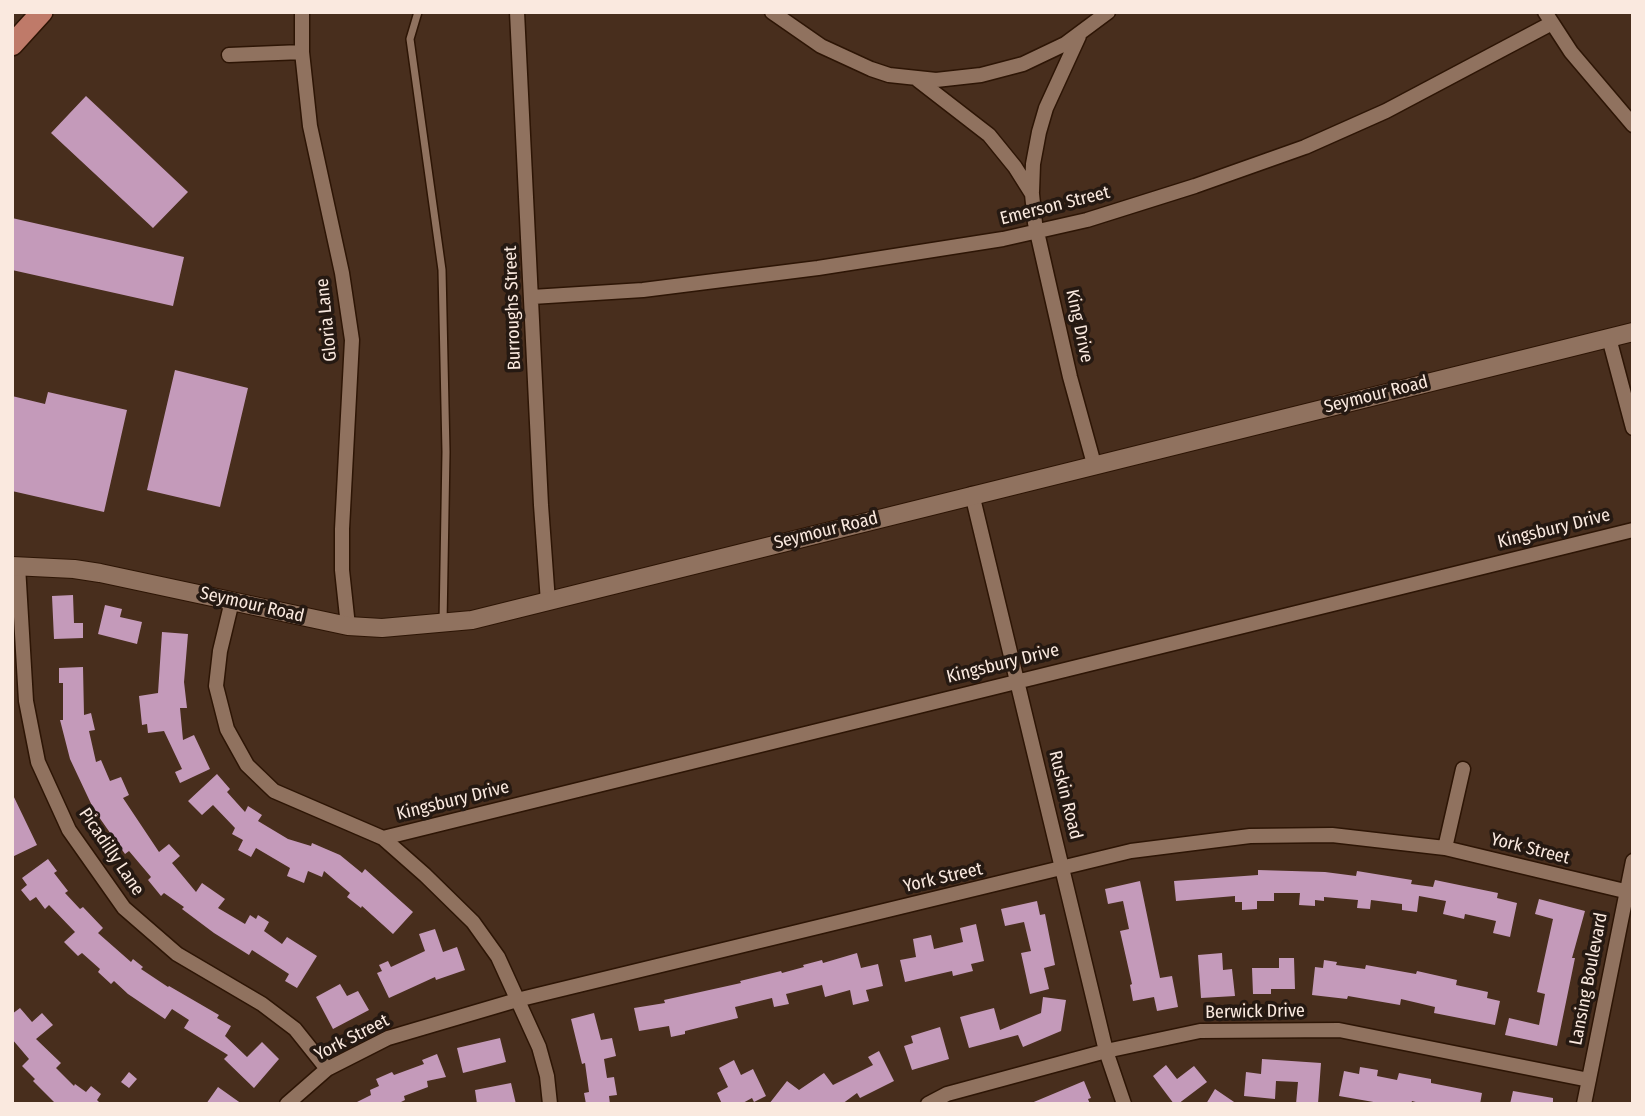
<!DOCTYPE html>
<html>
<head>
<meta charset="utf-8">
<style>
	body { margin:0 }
	#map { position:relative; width:1645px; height:1116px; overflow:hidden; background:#482e1d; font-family:"Fira Sans Condensed",sans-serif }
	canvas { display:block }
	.frame { position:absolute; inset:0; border:14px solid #fae9df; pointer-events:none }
</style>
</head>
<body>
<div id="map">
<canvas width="1645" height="1116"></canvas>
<div class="frame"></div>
</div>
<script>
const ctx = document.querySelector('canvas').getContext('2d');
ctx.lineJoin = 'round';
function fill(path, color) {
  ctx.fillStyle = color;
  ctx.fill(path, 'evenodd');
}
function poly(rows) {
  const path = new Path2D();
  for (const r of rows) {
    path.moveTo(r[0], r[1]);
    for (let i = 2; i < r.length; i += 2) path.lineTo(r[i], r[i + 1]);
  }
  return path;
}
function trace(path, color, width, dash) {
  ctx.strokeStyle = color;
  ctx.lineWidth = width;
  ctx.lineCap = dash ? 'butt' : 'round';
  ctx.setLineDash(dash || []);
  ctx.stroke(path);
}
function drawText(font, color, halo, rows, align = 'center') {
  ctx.font = font + ' "Fira Sans Condensed",sans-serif';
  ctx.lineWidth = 7;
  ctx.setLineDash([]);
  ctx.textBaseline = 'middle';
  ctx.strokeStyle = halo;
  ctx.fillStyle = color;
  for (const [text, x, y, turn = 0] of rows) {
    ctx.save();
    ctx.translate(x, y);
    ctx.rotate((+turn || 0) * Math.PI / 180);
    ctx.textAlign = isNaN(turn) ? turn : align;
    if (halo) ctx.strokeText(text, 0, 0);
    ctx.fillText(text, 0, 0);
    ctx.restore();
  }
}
const building = poly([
	[86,96,188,192,153,228,51,133],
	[12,218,184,257,173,306,12,270],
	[175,370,248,388,220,507,147,490],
	[48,392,127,410,104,512,12,491,12,396,45,404],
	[73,595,74,623,83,623,83,638,54,639,52,596],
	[105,605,122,609,120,617,142,622,137,644,98,634],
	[162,632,188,634,184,682,187,708,180,708,183,740,194,735,210,769,180,783,175,772,182,769,164,731,148,733,147,724,142,725,139,696,158,693],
	[83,667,84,715,91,713,95,730,89,731,96,762,101,760,110,781,121,777,129,795,123,798,159,852,169,844,180,856,172,863,196,892,202,883,225,899,218,908,245,924,250,915,256,919,258,915,269,922,264,931,282,944,287,937,317,956,297,988,285,981,289,974,252,950,249,955,214,933,182,909,184,907,164,893,161,896,148,880,151,877,129,851,125,854,94,810,70,759,60,720,63,720,63,683,59,683,59,668],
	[217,774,230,789,227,792,245,812,248,806,262,815,258,821,288,839,311,846,312,843,340,855,362,873,365,869,413,912,393,934,362,906,361,908,347,897,350,893,324,871,322,877,308,871,304,883,287,876,290,868,256,848,251,857,238,850,243,840,232,834,235,828,213,805,202,815,188,801],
	[12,793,37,845,12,857],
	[48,859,57,871,54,873,68,891,65,893,80,909,83,907,103,928,98,933,131,962,133,959,143,967,141,969,168,987,169,986,219,1015,217,1018,231,1026,225,1036,247,1057,262,1042,279,1059,254,1088,224,1059,228,1055,184,1028,189,1020,172,1009,165,1019,128,994,114,981,111,984,98,972,100,969,82,953,78,956,64,942,75,932,49,905,45,909,36,897,30,901,21,890,27,885,22,878],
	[1258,870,1325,872,1356,876,1357,871,1412,880,1411,884,1433,887,1435,880,1498,893,1497,898,1517,903,1510,937,1493,933,1496,921,1465,914,1464,919,1443,914,1446,901,1419,896,1417,912,1402,910,1402,904,1371,900,1370,909,1357,908,1358,900,1324,897,1324,901,1315,900,1315,906,1299,905,1300,893,1274,893,1274,901,1257,901,1257,909,1242,910,1242,902,1235,902,1235,896,1176,901,1174,881,1258,875],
	[1140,881,1160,978,1172,976,1178,1007,1157,1011,1154,997,1133,1001,1130,985,1132,984,1120,931,1129,929,1123,901,1108,904,1105,889],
	[1539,899,1585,911,1572,958,1575,958,1557,1046,1505,1035,1509,1018,1539,1025,1545,994,1537,992,1553,919,1535,914],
	[1037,901,1040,915,1045,914,1055,965,1044,968,1049,989,1030,994,1021,953,1031,951,1024,922,1005,926,1001,909],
	[976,924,984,961,971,964,973,971,953,976,952,971,905,982,900,960,916,957,913,939,931,935,934,949,963,942,960,928],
	[435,929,443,952,457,947,465,970,436,980,435,977,389,998,377,973,382,971,379,965,388,961,391,967,425,951,419,934],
	[857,953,861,968,878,964,883,986,866,990,869,1001,853,1005,850,990,825,997,822,985,786,994,789,1004,774,1007,772,998,735,1007,738,1018,685,1031,685,1034,671,1037,669,1026,639,1031,634,1008,665,1003,664,1000,741,983,740,981,781,971,782,973,804,967,803,965,822,960,823,963],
	[1222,953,1223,970,1232,969,1235,996,1201,998,1198,955],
	[1279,958,1294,958,1295,989,1271,989,1271,994,1253,994,1252,968,1279,968],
	[1324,960,1337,962,1336,965,1365,969,1366,965,1416,974,1417,971,1457,980,1456,985,1488,992,1487,998,1500,1001,1495,1025,1434,1013,1435,1007,1401,999,1400,1005,1348,996,1347,999,1312,995,1315,967,1323,968],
	[340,984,347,996,358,991,369,1010,333,1029,316,997],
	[1043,997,1066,1000,1061,1031,1023,1047,1018,1035,969,1048,960,1017,994,1008,1000,1030,1041,1013],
	[20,1008,32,1022,42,1013,53,1025,36,1039,61,1063,56,1068,74,1086,75,1084,86,1092,91,1086,101,1094,97,1100,101,1104,56,1104,33,1081,35,1079,22,1066,29,1059,12,1039,12,1014],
	[594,1013,601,1040,612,1038,616,1056,604,1059,607,1078,614,1077,617,1095,609,1096,610,1104,586,1104,584,1093,589,1092,585,1063,582,1064,571,1019],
	[940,1027,949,1059,912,1070,904,1046,913,1043,911,1036],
	[500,1038,506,1062,463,1073,457,1048],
	[879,1051,894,1081,860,1098,857,1093,842,1104,769,1104,787,1081,799,1090,824,1073,833,1085,873,1065,868,1057],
	[437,1054,446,1077,427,1081,428,1087,404,1096,405,1100,397,1104,353,1104,371,1095,370,1090,379,1086,376,1079,392,1072,394,1075,424,1064,422,1060],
	[1262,1059,1321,1063,1318,1104,1296,1104,1298,1082,1276,1081,1275,1099,1244,1096,1246,1072,1261,1074],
	[734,1060,741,1075,753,1069,766,1096,754,1102,752,1098,741,1104,722,1104,717,1093,728,1087,719,1068],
	[1166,1065,1177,1079,1194,1066,1207,1082,1178,1104,1174,1104,1153,1076],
	[1360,1067,1378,1070,1377,1076,1397,1080,1399,1073,1431,1079,1431,1083,1482,1093,1480,1104,1423,1104,1412,1101,1411,1104,1385,1104,1339,1096,1344,1071,1359,1074],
	[129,1072,137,1079,129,1088,121,1082],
	[1084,1081,1091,1098,1088,1099,1090,1104,1029,1104],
	[511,1083,516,1104,477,1104,475,1090],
	[218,1087,242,1104,206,1104],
	[1215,1089,1237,1104,1206,1104],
	[1513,1091,1553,1098,1553,1104,1510,1104]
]);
const service = poly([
	[418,12,410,39,442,270,446,452,443,623]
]);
const minor = poly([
	[302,12,302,52,310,126,342,273,352,340,342,529,342,570,348,626],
	[517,12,541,505,548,602],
	[772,12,821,46,871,69,889,75,936,80,981,75,1023,64,1065,44,1108,12],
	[1545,12,1571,52,1633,125],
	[229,55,302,52],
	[918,80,989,135,1015,167,1032,194,1035,223,1070,377,1094,464],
	[1032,192,1033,164,1039,132,1046,108,1079,36],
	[532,297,643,290,818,268,1003,239,1087,220,1195,186,1305,147,1386,111,1552,23],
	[1609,338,1633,428],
	[972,494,1106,1051,1124,1104],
	[18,566,26,701,38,762,69,830,124,908,177,954,262,1004,295,1029,327,1069],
	[232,601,220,651,216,686,227,729,247,765,274,791,383,838,425,875,473,922,498,957,539,1047,547,1076,550,1104],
	[383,838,1633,530],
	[1445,848,1463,769],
	[287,1104,327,1069,388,1038,517,1000,1131,851,1250,836,1332,835,1445,848,1633,893],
	[928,1104,947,1094,1106,1051,1200,1031,1339,1030,1589,1080],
	[1584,1104,1633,861]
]);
const tertiary = poly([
	[12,566,74,569,100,573,348,626,382,628,472,620,1633,332]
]);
const primary = poly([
	[12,45,42,12]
]);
const streetNames = [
	["Emerson Street",1055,206,-14],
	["Burroughs Street",513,308,-92],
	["Gloria Lane",327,320,-96],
	["King Drive",1079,326,78],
	["Seymour Road",1376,395,-14],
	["Kingsbury Drive",1554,529,-14],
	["Seymour Road",826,531,-14],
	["Seymour Road",252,605,13],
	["Kingsbury Drive",1003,664,-14],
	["Ruskin Road",1065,795,76],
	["Kingsbury Drive",453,801,-14],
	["York Street",1530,849,14],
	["Picadilly Lane",111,852,56],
	["York Street",943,878,-13],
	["Lansing Boulevard",1589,979,-79],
	["Berwick Drive",1255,1012,-1],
	["York Street",352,1038,-27]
];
fill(building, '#c49aba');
trace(service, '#2d1505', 10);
trace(minor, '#2d1505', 17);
trace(tertiary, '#2d1505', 20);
trace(primary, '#2d1505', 24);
trace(service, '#90725f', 7);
trace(minor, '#90725f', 14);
trace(tertiary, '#90725f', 18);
trace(primary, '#bf7a69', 21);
drawText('18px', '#fae9df', '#251912', streetNames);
</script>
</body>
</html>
